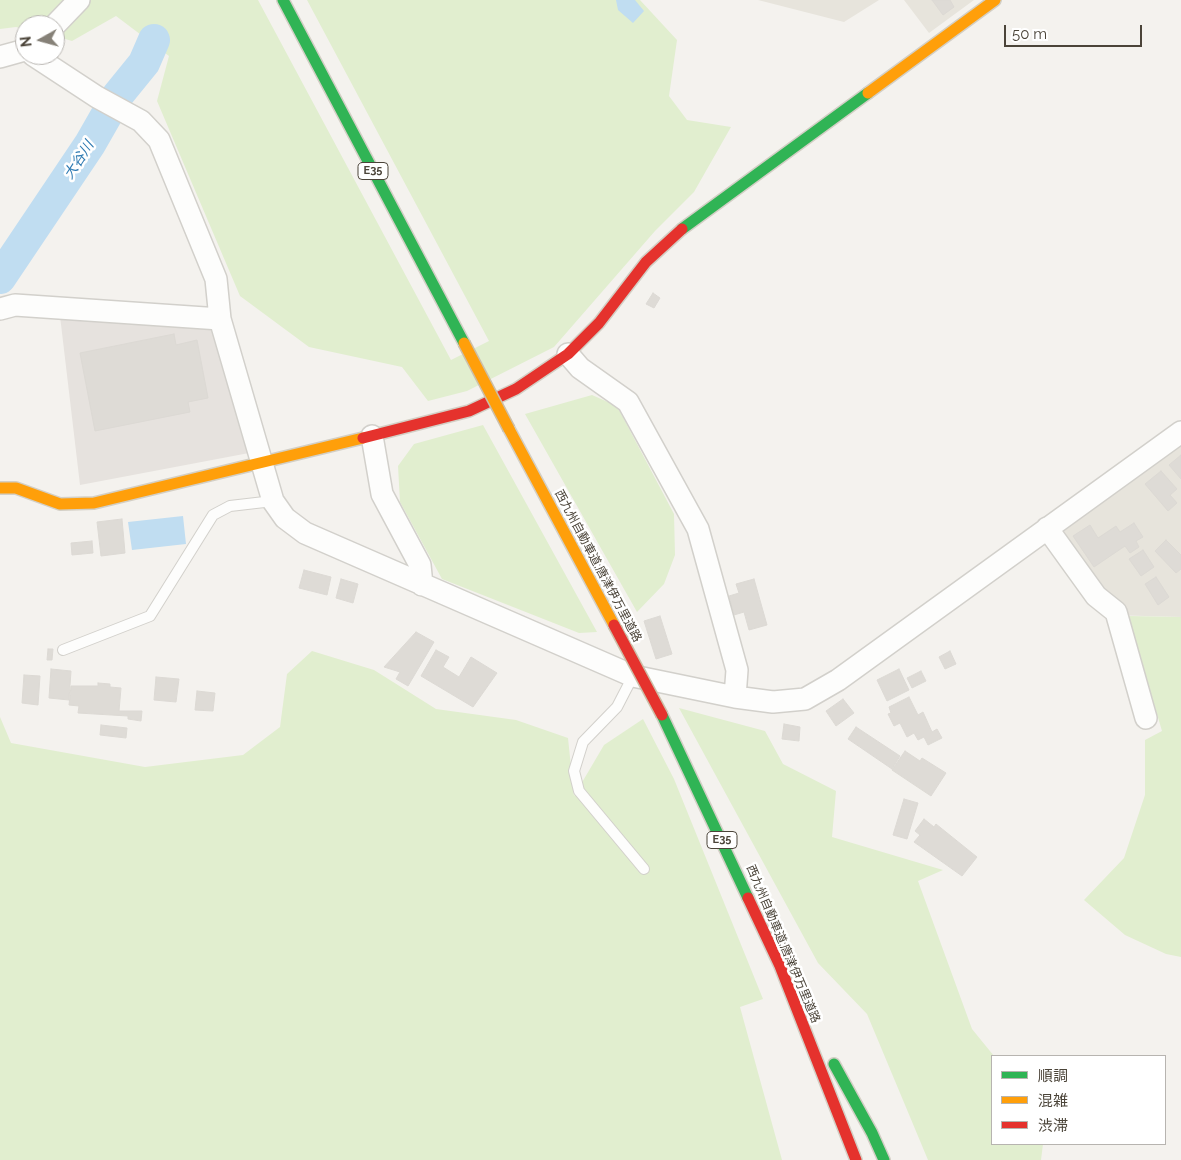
<!DOCTYPE html>
<meta charset="utf-8">
<style>
body{margin:0}
#map{position:relative;width:1181px;height:1160px;overflow:hidden;background:#f4f2ee;font-family:Raleway,"Noto Sans JP",sans-serif}
canvas{display:block}
.legend{position:absolute;left:991px;top:1055px;width:175px;height:90px;box-sizing:border-box;background:#fff;border:1px solid #b7b4b0;margin:0;padding:6px 9px;list-style:none;font-size:15px;color:#4b4439}
.legend li{display:flex;align-items:center;gap:10px;height:25px}
.legend b{width:25px;border:1px solid #b7b4b0}
.north{position:absolute;left:15px;top:15px;width:50px;height:50px;box-sizing:border-box;background:#fff;border:1px solid #b7b4b0;border-radius:50%;rotate:263deg;font-size:14px;font-weight:700;line-height:20px;text-align:center;color:#4b4439}
.north::after{content:'';display:block;margin:auto;width:18px;height:22px;background:#868178;clip-path:polygon(50% 0,100% 100%,50% 72%,0 100%)}
.scale{position:absolute;left:1004px;top:25px;width:138px;height:22px;box-sizing:border-box;border:2px solid #4b4439;border-top:0;padding-left:6px;font-size:15px;line-height:18px;white-space:nowrap;color:#4b4439;-webkit-text-stroke:4px #fff;paint-order:stroke}
</style>
<div id="map">
<canvas width="1181" height="1160"></canvas>
<ul class="legend">
<li><b style="height:6px;background:#30b455"></b>順調</li>
<li><b style="height:6px;background:#ff9f0a"></b>混雑</li>
<li><b style="height:6px;background:#e5322d"></b>渋滞</li>
</ul>
<div class="north">N</div>
<div class="scale">50 m</div>
</div>
<script>
const ctx = document.querySelector('canvas').getContext('2d');
ctx.lineJoin = 'round';
function paint(path, color) { ctx.fillStyle = color; ctx.fill(path, 'evenodd'); }
const toPath = rows => new Path2D(rows.map(r => 'M' + r).join(''));
function strokePath(path, color, width, dash) { ctx.strokeStyle = color; ctx.lineWidth = width; ctx.lineCap = dash ? 'butt' : 'round'; ctx.setLineDash(dash || []); ctx.stroke(path); }
function label(font, color, halo, rows, align = 'center') {
  ctx.font = font + ' Raleway,"Noto Sans JP",sans-serif'; ctx.lineWidth = 5; ctx.setLineDash([]); ctx.textBaseline = 'middle'; ctx.strokeStyle = halo; ctx.fillStyle = color; for (const [text, x, y, turn = 0] of rows) {
    ctx.save(); ctx.translate(x, y); ctx.rotate((+turn || 0) * Math.PI / 180); ctx.textAlign = isNaN(turn) ? turn : align; if (halo) ctx.strokeText(text, 0, 0); ctx.fillText(text, 0, 0); ctx.restore();
  }
}
const residential = toPath([
 [758,0,879,0,844,22],
 [904,0,974,0,929,33],
 [1181,440,1181,617,1110,615,1049,543,1060,524]
]);
const industrial = toPath([
 [60,316,211,327,249,453,80,485]
]);
const green = toPath([
 [0,0,258,0,451,360,489,341,307,0,640,0,677,40,669,96,687,120,731,127,694,192,655,231,554,347,467,391,428,401,402,367,309,347,240,296,157,101,169,56,116,16,72,41,55,36,55,25,25,25,25,29,16,27,0,29],
 [592,395,617,406,674,514,675,555,664,584,637,612,525,414],
 [483,425,597,632,579,633,442,579,400,502,398,466,414,444],
 [1128,616,1181,617,1181,957,1166,954,1125,935,1084,900,1124,858,1145,795,1145,740,1162,731],
 [312,651,374,670,436,709,516,720,568,738,574,796,604,745,643,719,674,779,763,999,740,1007,782,1160,0,1160,0,717,11,743,145,767,243,755,280,727,287,674],
 [679,708,765,731,783,764,836,791,832,837,943,870,918,881,972,1029,994,1056,992,1056,992,1144,1043,1144,1041,1160,928,1160,867,1014,818,963]
]);
const water = toPath([
 [616,0,635,0,644,11,633,23,618,10],
 [183,516,186,544,132,550,128,522]
]);
const river = toPath([
 [0,278,90,144,118,95,144,63,154,40]
]);
const building = toPath([
 [932,0,950,0,954,7,943,15,932,0],
 [653,293,660,298,654,308,646,304,653,293],
 [174,334,176,345,197,340,208,398,188,402,190,412,95,431,80,353,174,334],
 [1181,455,1181,479,1169,465,1181,455],
 [1161,471,1177,489,1170,495,1177,503,1168,511,1145,484,1161,471],
 [122,519,125,553,101,556,97,522,122,519],
 [1134,523,1143,537,1136,541,1139,547,1130,553,1125,546,1094,567,1073,536,1090,525,1098,538,1116,526,1120,532,1134,523],
 [1166,540,1181,555,1181,569,1176,573,1155,551,1166,540],
 [92,541,93,553,72,555,71,543,92,541],
 [1143,550,1154,567,1141,576,1129,559,1143,550],
 [304,570,331,577,327,595,299,588,304,570],
 [1156,577,1169,597,1158,605,1145,584,1156,577],
 [341,579,358,584,353,603,336,598,341,579],
 [754,579,767,625,749,630,744,612,734,615,729,596,739,593,736,584,754,579],
 [660,616,672,654,656,659,644,621,660,616],
 [416,632,434,642,408,686,396,679,400,672,384,667,416,632],
 [48,649,53,649,52,660,47,660,48,649],
 [436,650,449,657,443,667,459,677,471,657,497,673,473,707,421,676,436,650],
 [950,651,956,664,945,669,939,657,950,651],
 [51,669,71,671,69,700,49,698,51,669],
 [899,669,909,690,887,701,877,680,899,669],
 [921,671,926,681,912,688,907,678,921,671],
 [24,675,40,676,38,705,22,703,24,675],
 [156,677,179,679,176,702,154,700,156,677],
 [98,683,110,684,110,687,121,688,119,711,142,711,141,721,128,719,128,716,78,713,79,706,69,705,71,686,98,686,98,683],
 [197,691,215,693,213,711,195,710,197,691],
 [909,697,918,715,923,712,932,732,937,729,942,738,928,745,924,737,918,740,914,733,907,737,900,723,894,726,888,714,891,713,889,707,909,697],
 [843,699,854,713,836,726,826,711,843,699],
 [784,724,800,727,799,741,782,739,784,724],
 [101,725,127,728,126,738,100,735,101,725],
 [856,727,900,756,892,769,848,739,856,727],
 [905,751,920,761,922,758,946,773,931,796,892,770,905,751],
 [904,799,918,803,907,839,893,835,904,799],
 [924,819,934,827,936,824,977,857,962,876,914,842,920,835,915,831,924,819]
]);
const lane = toPath([
 [63,650,150,616,213,515,230,506,273,501],
 [633,676,617,707,583,742,574,771,579,791,644,869]
]);
const street = toPath([
 [55,25,79,0],
 [33,55,97,97,141,121,159,140,216,279,220,319,273,501,285,518,305,533,633,676,735,697,773,702,805,699,838,680,1181,432],
 [0,57,25,50],
 [0,309,15,305,220,319],
 [568,354,580,368,628,402,698,529,737,670,735,697],
 [372,436,382,494,420,565,422,585],
 [1047,528,1096,596,1116,612,1146,718]
]);
const fast = toPath([
 [283,0,464,343],
 [682,229,868,93],
 [662,715,748,898],
 [834,1064,872,1133,884,1160]
]);
const slow = toPath([
 [868,93,995,0],
 [509,429,614,625],
 [0,488,16,488,60,504,94,503,363,438]
]);
const jam = toPath([
 [363,438,469,411,516,389,568,354,599,323,646,262,682,229],
 [748,898,780,966,856,1160]
]);
const slowBridge = toPath([
 [464,343,509,429]
]);
const jamBridge = toPath([
 [614,625,662,715]
]);
const shields = [
 [373,171,30],
 [722,840,30]
];
const shieldNames = [
 ["E35",373,171],
 ["E35",722,840]
];
const streetNames = [
 ["西九州自動車道;唐津伊万里道路",598,566,62],
 ["西九州自動車道;唐津伊万里道路",783,944,67]
];
const waterNames = [
 ["大谷川",79,160,-57]
];
paint(residential, '#e7e4dc');
paint(industrial, '#e6e2de');
paint(green, '#e1eecf');
paint(water, '#c0ddf1');
strokePath(river, '#c0ddf1', 32);
paint(building, '#dedbd6');
strokePath(building, '#dcd9d4', 1);
strokePath(lane, '#d2d0cb', 12);
strokePath(street, '#d2d0cb', 24);
strokePath(fast, '#d3cfc5', 14);
strokePath(slow, '#d3cfc5', 14);
strokePath(jam, '#d3cfc5', 14);
strokePath(lane, '#fdfdfc', 10);
strokePath(street, '#fdfdfc', 21);
strokePath(fast, '#30b455', 11);
strokePath(slow, '#ff9f0a', 11);
strokePath(jam, '#e5322d', 11);
strokePath(slowBridge, '#ccbfa9', 14, []);
strokePath(jamBridge, '#ccbfa9', 14, []);
strokePath(slowBridge, '#ff9f0a', 11);
strokePath(jamBridge, '#e5322d', 11);
for (const [x, y, w] of shields) { const box = new Path2D(); box.roundRect(x - w / 2, y - 8.5, w, 17, 4); ctx.fillStyle = '#fff'; ctx.fill(box); strokePath(box, '#4b4439', 1); }
label('bold 11px', '#4b4439', null, shieldNames);
label('12px', '#4b4439', '#fff', streetNames);
label('italic 14px', '#2e7ab2', '#fff', waterNames);
</script>
